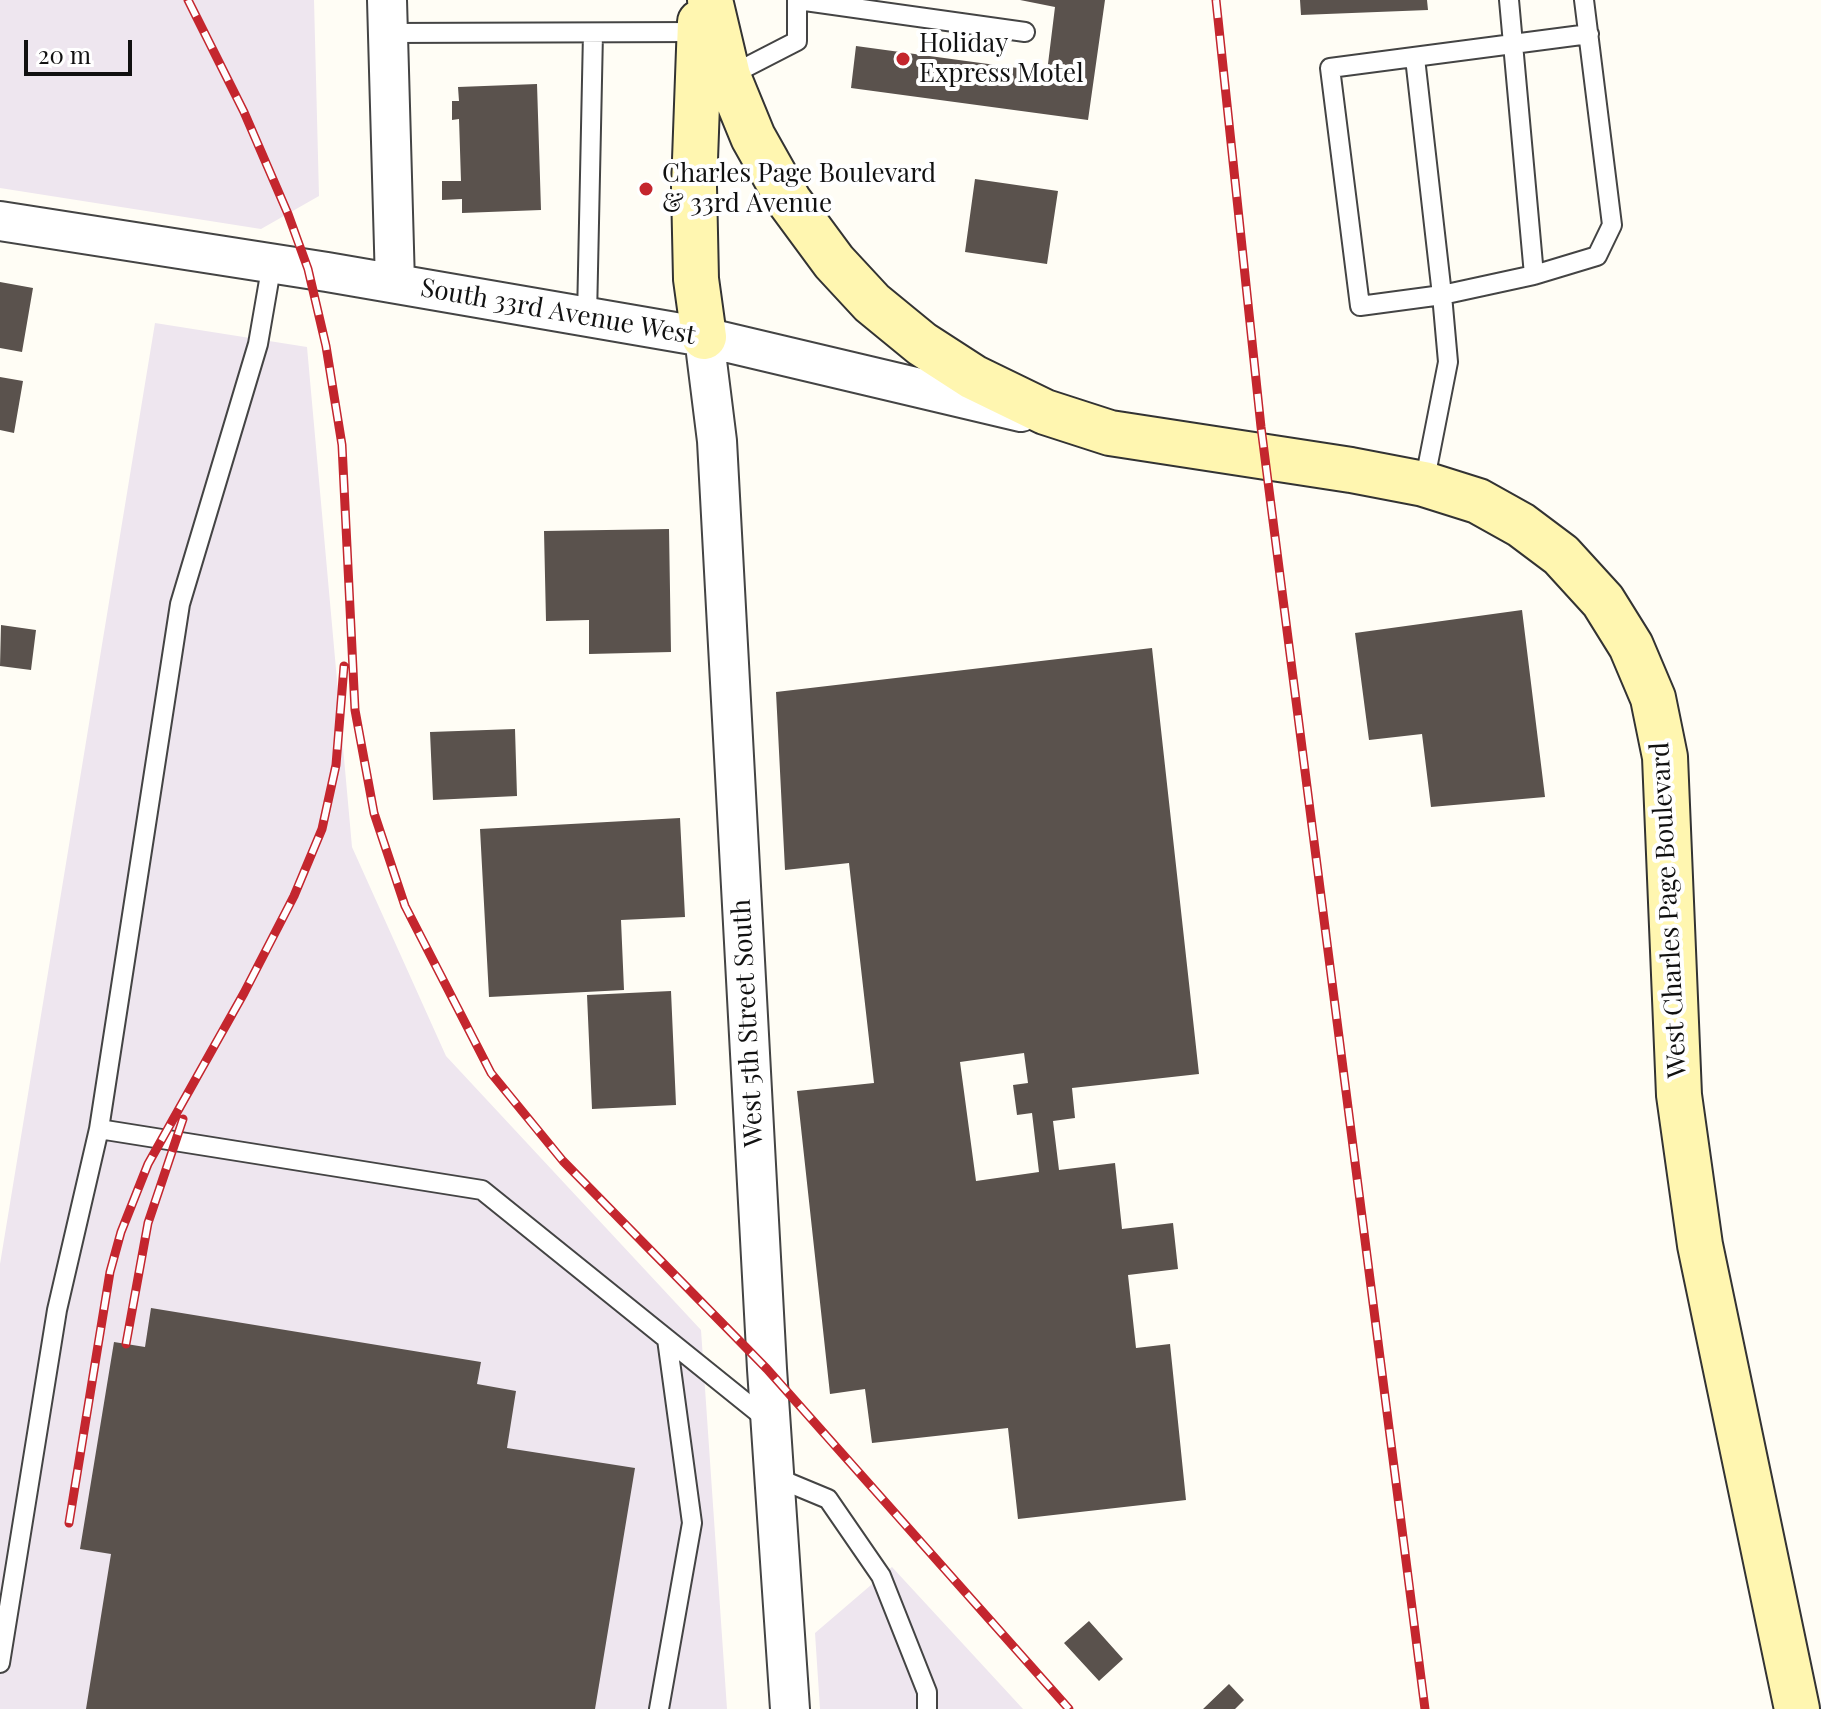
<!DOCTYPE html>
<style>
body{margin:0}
#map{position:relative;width:1821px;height:1709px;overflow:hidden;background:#fffdf5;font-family:"Playfair Display",serif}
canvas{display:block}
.scale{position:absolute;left:24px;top:40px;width:108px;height:36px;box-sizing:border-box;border:4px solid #111;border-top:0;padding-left:10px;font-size:24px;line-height:28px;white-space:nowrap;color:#111;-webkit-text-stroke:6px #fff;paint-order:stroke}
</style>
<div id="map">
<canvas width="1821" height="1709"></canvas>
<div class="scale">20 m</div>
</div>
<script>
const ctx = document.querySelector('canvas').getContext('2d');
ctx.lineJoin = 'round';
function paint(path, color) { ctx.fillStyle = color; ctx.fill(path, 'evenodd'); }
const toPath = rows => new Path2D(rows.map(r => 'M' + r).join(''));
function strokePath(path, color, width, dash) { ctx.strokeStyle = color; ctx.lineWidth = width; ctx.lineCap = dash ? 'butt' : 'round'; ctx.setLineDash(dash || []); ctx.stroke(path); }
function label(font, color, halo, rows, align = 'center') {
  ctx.font = font + ' "Playfair Display",serif'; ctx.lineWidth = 8; ctx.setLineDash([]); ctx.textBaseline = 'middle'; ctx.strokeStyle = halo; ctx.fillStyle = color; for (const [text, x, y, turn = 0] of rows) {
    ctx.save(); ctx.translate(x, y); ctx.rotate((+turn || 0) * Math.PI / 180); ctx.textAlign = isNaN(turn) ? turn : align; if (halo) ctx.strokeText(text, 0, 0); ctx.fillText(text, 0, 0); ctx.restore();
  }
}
const industrial = toPath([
 [0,0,314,0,319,196,261,229,0,188],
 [155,323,307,347,352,847,446,1056,701,1330,727,1709,0,1709,0,1264],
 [892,1567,1023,1709,820,1709,815,1633]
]);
const building = toPath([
 [1020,0,1105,0,1088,120,851,88,856,46,1047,72,1055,7],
 [1300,0,1427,0,1428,10,1301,15],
 [537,84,541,210,462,213,462,199,442,200,442,181,461,181,459,119,452,120,452,101,459,101,458,87],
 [975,179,1058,191,1047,264,965,252],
 [0,282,33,288,22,352,0,348],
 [0,377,23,381,14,433,0,430],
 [669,529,671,652,589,654,589,620,546,621,544,531],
 [1522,610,1545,797,1431,807,1422,734,1369,740,1355,633],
 [1,625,36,630,31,670,0,666],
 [1152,648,1199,1074,1072,1088,1075,1118,1053,1121,1059,1170,1115,1163,1122,1229,1173,1223,1178,1269,1128,1275,1136,1348,1170,1344,1186,1500,1018,1519,1008,1428,872,1443,865,1389,830,1394,797,1091,874,1083,849,863,785,870,776,692],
 [1024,1053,1028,1083,1013,1085,1017,1115,1032,1113,1039,1172,976,1181,960,1062],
 [515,729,517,796,433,800,430,732],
 [680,818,685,917,621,920,624,990,489,997,480,829],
 [671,991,676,1105,592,1109,587,995],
 [151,1308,481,1362,477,1384,516,1391,507,1448,635,1468,595,1709,86,1709,111,1554,80,1549,114,1342,145,1347],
 [1089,1621,1123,1659,1099,1681,1064,1643],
 [1229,1684,1244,1700,1235,1709,1203,1709]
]);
const service = toPath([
 [798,0,1025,32],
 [388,33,699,32],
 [1415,58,1442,295,1360,306,1330,68,1589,34],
 [729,76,797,41,797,0],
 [1534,275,1597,256,1612,225,1584,0],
 [587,317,593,33],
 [1424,484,1448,362,1442,295,1534,275,1509,0],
 [99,1129,482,1190,770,1422],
 [775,1477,828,1499,881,1576,927,1692,927,1709],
 [0,1663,57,1310,99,1129,180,604,258,344,272,263],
 [659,1709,692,1523,667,1339]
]);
const minor = toPath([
 [387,0,395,283],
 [0,221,327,272,704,337,1021,412],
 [704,337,717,441,767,1369,790,1709]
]);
const secondary = toPath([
 [710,0,728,76,753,137,789,201,834,262,872,303,922,344,973,377,1045,412,1110,433,1351,470,1424,484,1478,501,1521,525,1561,555,1603,601,1631,646,1653,698,1665,757,1679,1095,1700,1245,1797,1709],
 [700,22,694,187,696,279,704,337]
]);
const rail = toPath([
 [188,0,244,112,288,214,308,269,326,346,342,445,355,710,374,813,405,906,491,1073,563,1161,767,1369,1069,1709],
 [1216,0,1261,427,1425,1709],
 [126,1344,148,1223,183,1119],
 [69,1523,110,1272,121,1232,148,1164,244,993,294,896,322,829,336,765,344,666]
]);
const markers = [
 [903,59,8,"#c4262e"],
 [646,189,8,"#c4262e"]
];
const poiNames = [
 ["Holiday",919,44],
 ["Express Motel",919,74],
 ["Charles Page Boulevard",662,174],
 ["& 33rd Avenue",662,204]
];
const streetNames = [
 ["South 33rd Avenue West",558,312,10],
 ["West Charles Page Boulevard",1669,910,-93],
 ["West 5th Street South",748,1023,-93]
];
paint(industrial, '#eee6ef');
paint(building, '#5a524d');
strokePath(service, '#444', 22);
strokePath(minor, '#444', 42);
strokePath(secondary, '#333', 48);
strokePath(service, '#fff', 18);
strokePath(minor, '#fff', 38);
strokePath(secondary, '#fff6b0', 44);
strokePath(rail, '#c4262e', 9);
strokePath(rail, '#fff', 6, [18]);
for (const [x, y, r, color] of markers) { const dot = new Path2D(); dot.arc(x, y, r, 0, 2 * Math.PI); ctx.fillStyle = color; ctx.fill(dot); strokePath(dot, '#fff', 3); }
label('26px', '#111', '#fff', poiNames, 'left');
label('26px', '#111', '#fff', streetNames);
</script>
